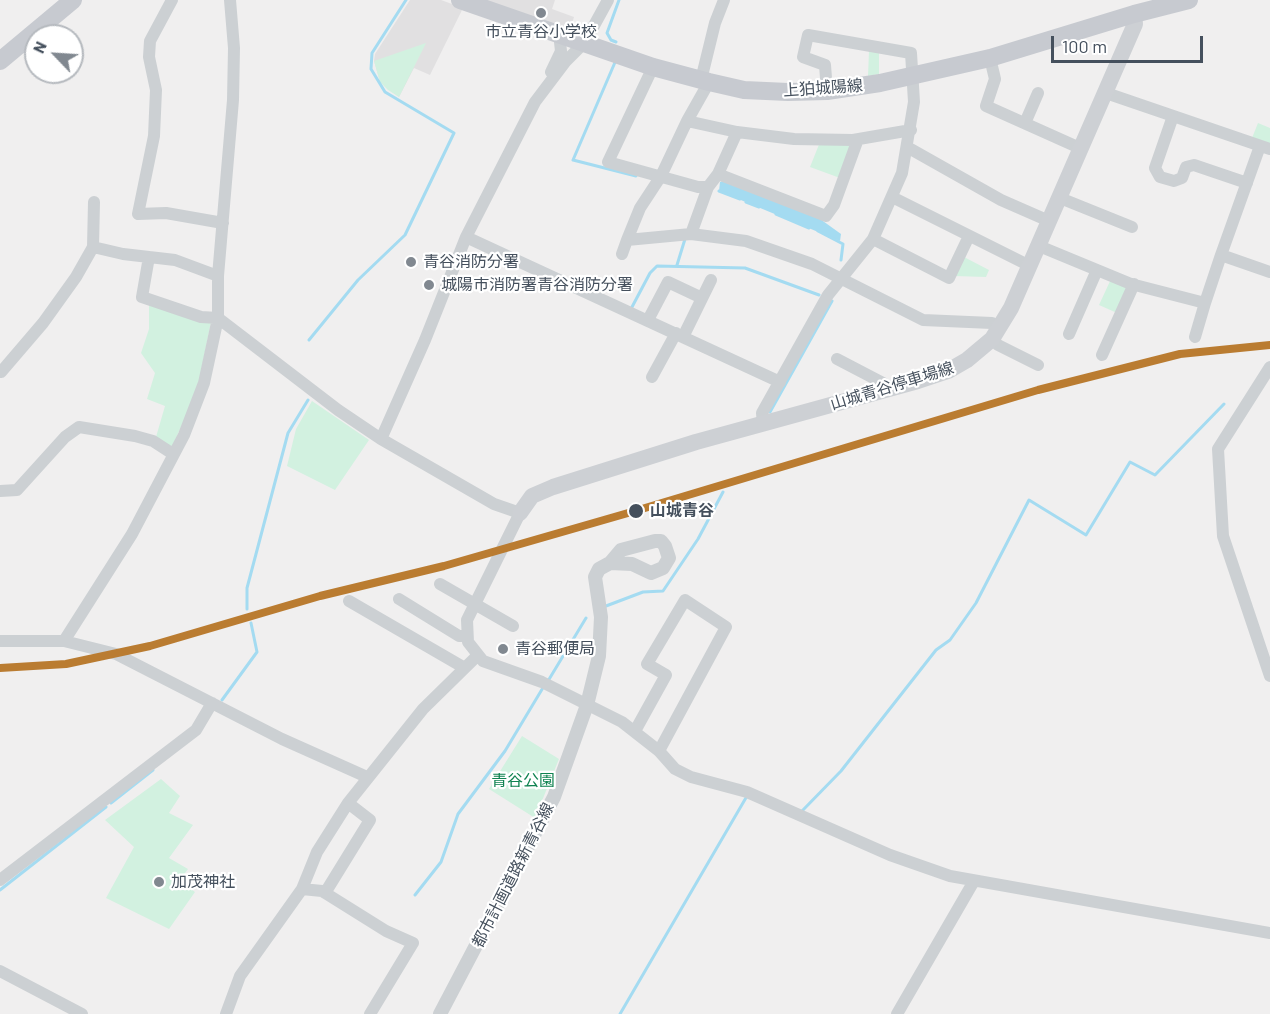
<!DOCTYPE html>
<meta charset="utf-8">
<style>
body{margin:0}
#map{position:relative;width:1270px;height:1014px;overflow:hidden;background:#f0efef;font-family:Barlow,sans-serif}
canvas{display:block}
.north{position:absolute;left:24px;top:24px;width:60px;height:60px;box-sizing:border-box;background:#fff;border:2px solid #b5b9be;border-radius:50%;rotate:295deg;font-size:16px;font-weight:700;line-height:24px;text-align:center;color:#45505d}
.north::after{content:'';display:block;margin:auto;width:21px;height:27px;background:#818890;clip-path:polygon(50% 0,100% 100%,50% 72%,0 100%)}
.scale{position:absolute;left:1051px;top:36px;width:152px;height:27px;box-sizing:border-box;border:3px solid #45505d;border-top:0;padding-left:8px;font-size:18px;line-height:21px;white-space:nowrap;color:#45505d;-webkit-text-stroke:4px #fff;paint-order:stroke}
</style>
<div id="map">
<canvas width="1270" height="1014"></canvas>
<div class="north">N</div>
<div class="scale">100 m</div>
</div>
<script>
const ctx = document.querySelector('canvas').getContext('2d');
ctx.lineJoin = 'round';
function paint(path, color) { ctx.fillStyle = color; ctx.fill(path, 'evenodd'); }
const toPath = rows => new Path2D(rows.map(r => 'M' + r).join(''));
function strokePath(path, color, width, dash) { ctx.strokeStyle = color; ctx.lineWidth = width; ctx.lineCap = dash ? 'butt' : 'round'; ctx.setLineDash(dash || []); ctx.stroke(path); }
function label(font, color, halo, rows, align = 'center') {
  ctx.font = font + ' Barlow,"Noto Sans JP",sans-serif'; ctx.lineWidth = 4.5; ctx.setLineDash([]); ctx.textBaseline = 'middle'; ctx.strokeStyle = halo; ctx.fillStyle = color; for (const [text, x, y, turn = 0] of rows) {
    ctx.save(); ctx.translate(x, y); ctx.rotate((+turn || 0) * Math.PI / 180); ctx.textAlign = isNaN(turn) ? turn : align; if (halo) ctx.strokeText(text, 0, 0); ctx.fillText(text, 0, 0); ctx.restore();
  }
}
const education = toPath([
 [410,0,441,0,463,8,430,75,414,68,399,97,380,82,374,61,375,54],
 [480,0,555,0,552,9,574,17,570,30]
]);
const green = toPath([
 [426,43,399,97,388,90,380,82,374,61],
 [869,51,879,52,879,74,868,76],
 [1258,123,1270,128,1270,144,1252,138],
 [820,142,854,142,840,178,810,167],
 [964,257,989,270,986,277,954,276],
 [1111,279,1129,286,1117,313,1099,305],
 [149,302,211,322,197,391,172,447,156,437,165,406,147,399,155,373,141,353,149,329],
 [312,401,369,440,335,490,287,466,296,429],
 [522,736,559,759,535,818,489,789],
 [161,779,180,796,169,813,193,825,169,858,188,869,179,881,195,892,169,929,106,898,134,847,105,820]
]);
const water = toPath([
 [725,180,809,211,841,234,840,241,719,191,720,182]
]);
const stream = toPath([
 [616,42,611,40,607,33,619,0],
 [616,60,573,160,636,176],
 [719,191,740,199],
 [746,202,759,207],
 [776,214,809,228],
 [818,231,843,244,841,260],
 [677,265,685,239],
 [632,307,650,273,657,266,745,268,819,295],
 [309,340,358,280,405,235,454,133,385,92,371,69,372,53,406,0],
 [770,412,832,301],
 [606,606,643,592,663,591,698,539,723,492],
 [247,609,247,588,288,433,308,400],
 [548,681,586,618],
 [222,700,257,652,251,623],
 [111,803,153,770],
 [802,811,841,771,936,650,950,640,976,603,1029,500,1086,535,1130,462,1155,475,1224,404],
 [0,890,106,807],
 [415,895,441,862,458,814,505,751,544,686],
 [620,1014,747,796]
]);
const minor = toPath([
 [172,0,150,41,149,57,156,90,154,136,138,214,166,213,223,223],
 [990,58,995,79,986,106,1082,149],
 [653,67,608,162,698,187,708,187],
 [551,72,561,51,559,33],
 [701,80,715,23,724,0],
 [709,82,687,121,661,176,640,208,627,240,691,234,746,241,812,264,923,320,992,323,1001,327],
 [1106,93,1270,149],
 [1173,116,1155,168,1160,177,1174,181,1182,178,1186,167,1194,165,1247,183],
 [687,121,737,132,794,139,853,140,911,130],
 [1025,123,1038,93],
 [907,147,1001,200,1049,221],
 [718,174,826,216,834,205,858,139],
 [892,197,1030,266],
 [1060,198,1132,227],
 [691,234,708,187,718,174,737,132],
 [466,237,780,382],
 [873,239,949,278,969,236],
 [1039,246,1131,284,1205,303,1221,255,1270,272],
 [93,247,123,254,175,260,218,276],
 [622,254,627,240],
 [1221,255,1260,146],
 [149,257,142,297,201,317,218,318,338,410,381,439,494,504,520,513,467,620,468,642,483,661,542,682,622,722,659,751,675,769,691,777,747,792,890,855,950,876,1270,933],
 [648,320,668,282,702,298],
 [1069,334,1097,270],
 [683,337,711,280],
 [1195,337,1205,303],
 [992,339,998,345,1038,365],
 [1102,355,1134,284],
 [837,359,883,383,888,389],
 [1270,367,1218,449,1223,536,1270,676],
 [1,372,43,323,76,277,93,247,94,202],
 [652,377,676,333],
 [763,425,762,413,828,295,873,239,902,173,914,102,911,53,808,35,803,57,825,65,827,91],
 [381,439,425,340,466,237,535,102,566,61,585,42,608,0],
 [0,491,17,490,65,437,79,427,135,436,153,441,173,454],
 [440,584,513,626],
 [399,599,459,636,467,636],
 [349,601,463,667],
 [0,641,64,641,116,654,282,739,367,777],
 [64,641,132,534,184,435,204,383,218,318,218,276,233,100,234,48,230,0],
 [635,731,666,675,647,664,685,600,726,627,659,751],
 [0,880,196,730,212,703],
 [302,889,322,891,386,931,413,943,370,1014],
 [325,893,370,820,348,803],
 [0,971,82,1014],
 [226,1014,240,976,302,889,317,852,348,803,423,709,477,656],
 [897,1014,974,881]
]);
const tertiary = toPath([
 [440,1014,554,797,587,705,599,656,601,617,595,577,599,569,610,563,621,550,655,541,661,541,665,546,669,558,663,568,651,573,632,564,610,563]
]);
const secondary = toPath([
 [520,513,532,496,553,487,696,442,918,381,948,371,967,360,992,339,1011,308,1135,24,1134,14]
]);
const primary = toPath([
 [460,0,653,67,709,82,744,90,788,92,827,91,880,83,990,58,1134,14,1189,0],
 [0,61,73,0]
]);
const rail1 = toPath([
 [0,668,66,664,150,646,320,596,444,566,635,511,1038,390,1180,354,1270,345]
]);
const markers = [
 [541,13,6,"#818890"],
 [411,262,6,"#818890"],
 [429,285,6,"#818890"],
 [636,511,8,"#45505d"],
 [503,649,6,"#818890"],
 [159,882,6,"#818890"]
];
const poiNames = [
 ["市立青谷小学校",541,32,"center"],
 ["青谷消防分署",423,262],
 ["城陽市消防署青谷消防分署",441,285],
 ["青谷郵便局",515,649],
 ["加茂神社",171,882]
];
const streetNames = [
 ["上狛城陽線",823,88,-4],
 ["山城青谷停車場線",892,386,-17],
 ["都市計画道路新青谷線",513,875,-63]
];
const stopNames = [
 ["山城青谷",650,511]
];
const parkNames = [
 ["青谷公園",523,781]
];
paint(education, '#e1e0e1');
paint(green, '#d2f1e0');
paint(water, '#a4dbf1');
strokePath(stream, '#a4dbf1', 3);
strokePath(minor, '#ccd0d3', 12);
strokePath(tertiary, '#ccd0d3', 14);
strokePath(secondary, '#cdd0d4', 16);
strokePath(primary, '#c7cad0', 18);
strokePath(rail1, '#ba7c31', 8);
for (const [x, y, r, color] of markers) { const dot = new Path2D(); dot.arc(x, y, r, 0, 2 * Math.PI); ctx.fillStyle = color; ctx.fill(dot); strokePath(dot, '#fff', 2); }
label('16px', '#45505d', '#fff', poiNames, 'left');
label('16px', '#45505d', '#fff', streetNames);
label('bold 16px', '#45505d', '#fff', stopNames, 'left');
label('16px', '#108351', '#fff', parkNames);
</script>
